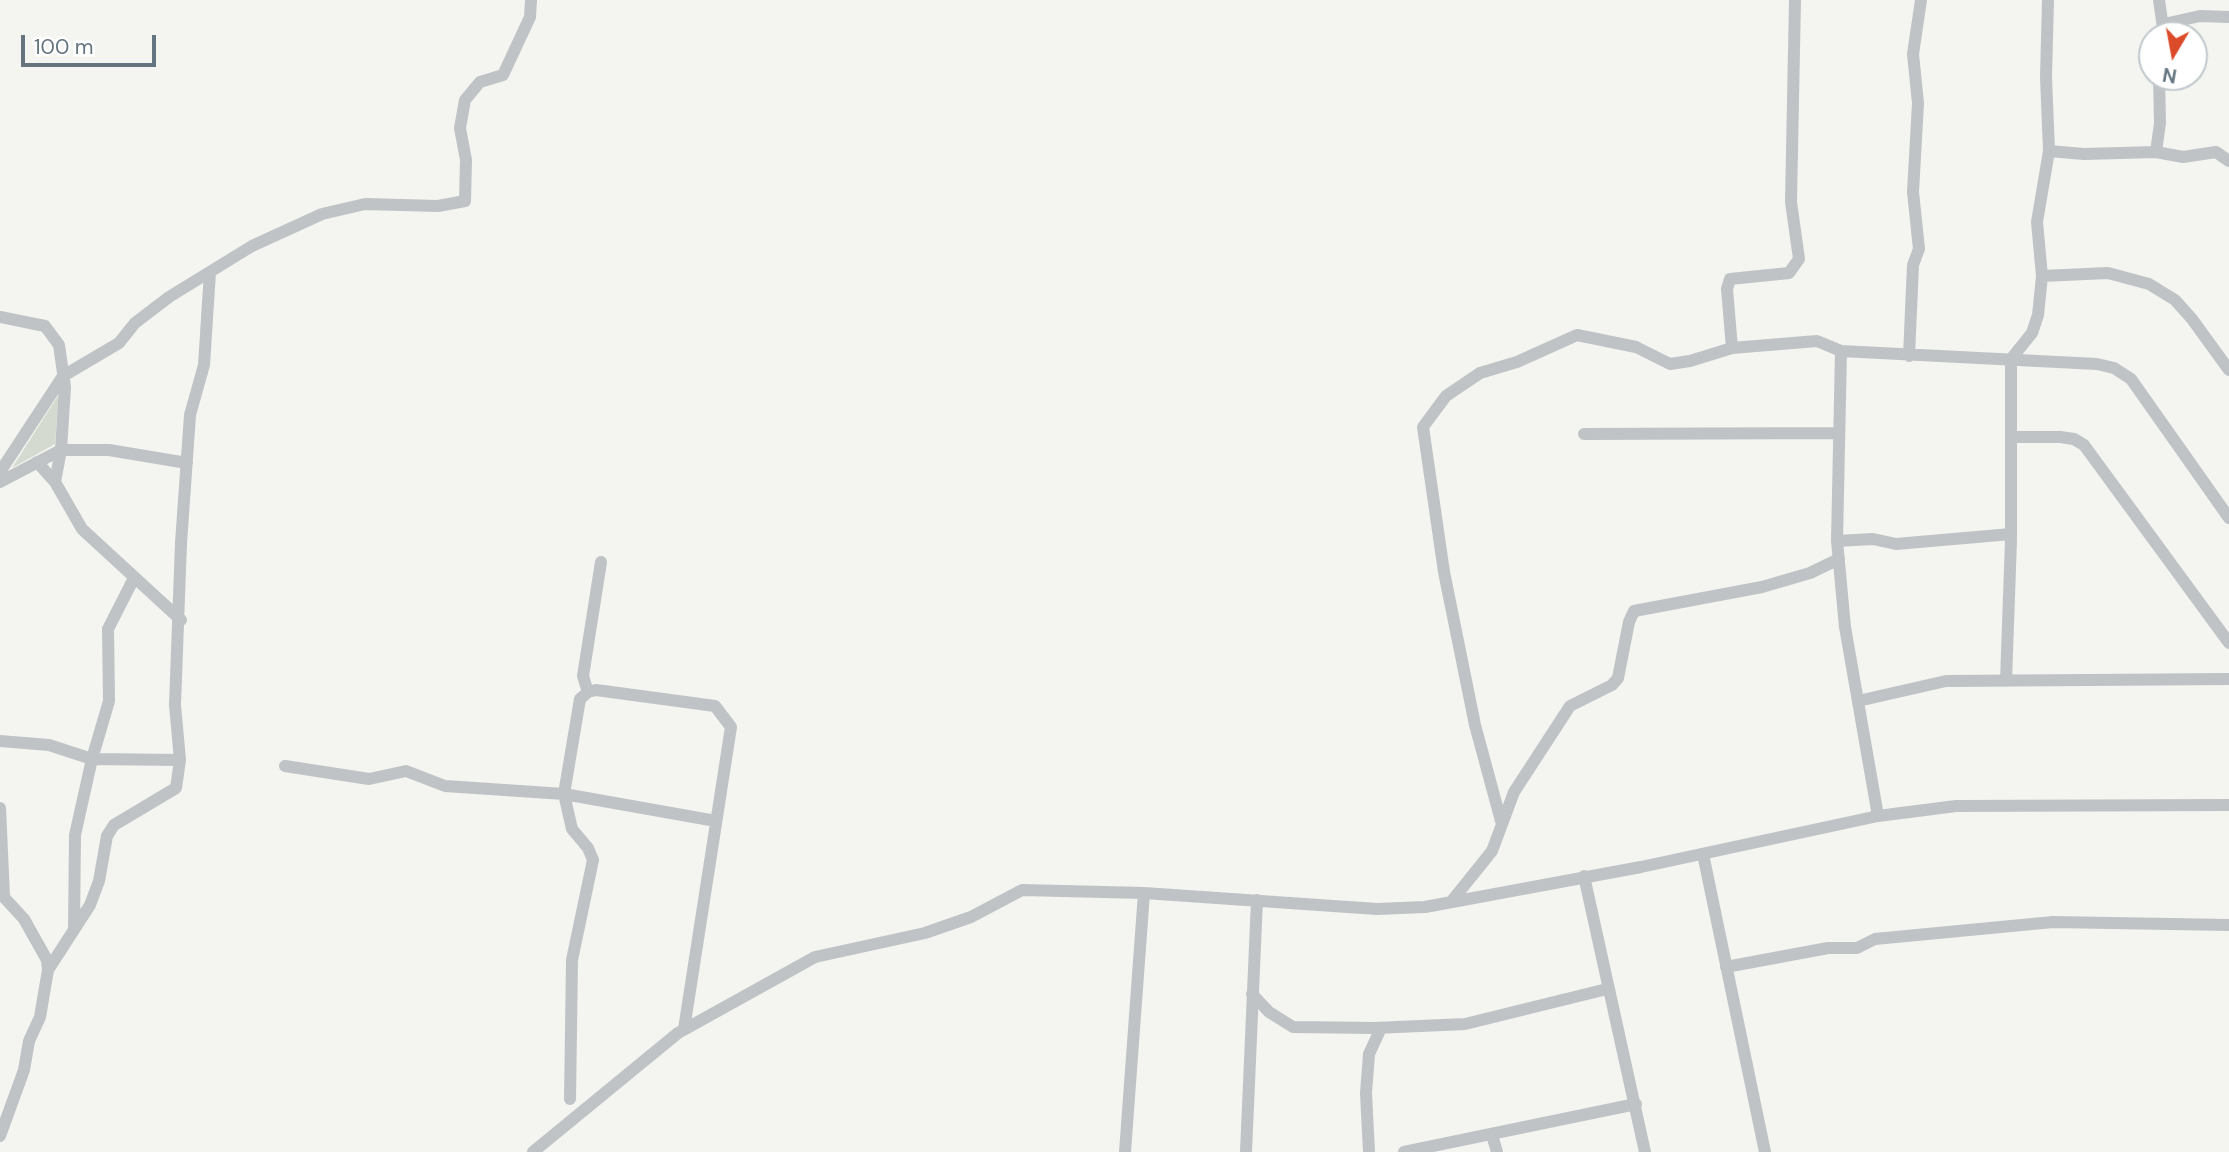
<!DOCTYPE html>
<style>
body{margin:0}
#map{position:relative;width:2229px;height:1152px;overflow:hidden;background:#f4f4f0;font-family:"DM Sans",sans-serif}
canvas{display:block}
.north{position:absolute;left:2138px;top:21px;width:70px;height:70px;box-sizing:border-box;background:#fff;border:2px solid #c1c8cc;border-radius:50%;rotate:190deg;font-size:19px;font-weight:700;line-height:28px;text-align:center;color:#647580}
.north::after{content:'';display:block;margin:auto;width:24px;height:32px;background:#db4b29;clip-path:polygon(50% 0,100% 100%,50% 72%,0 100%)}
.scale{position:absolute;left:21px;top:35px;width:135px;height:32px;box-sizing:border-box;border:4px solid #647580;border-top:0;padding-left:9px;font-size:21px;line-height:24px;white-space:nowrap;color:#647580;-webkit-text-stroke:5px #fff;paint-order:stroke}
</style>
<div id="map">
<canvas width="2229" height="1152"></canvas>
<div class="north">N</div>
<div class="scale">100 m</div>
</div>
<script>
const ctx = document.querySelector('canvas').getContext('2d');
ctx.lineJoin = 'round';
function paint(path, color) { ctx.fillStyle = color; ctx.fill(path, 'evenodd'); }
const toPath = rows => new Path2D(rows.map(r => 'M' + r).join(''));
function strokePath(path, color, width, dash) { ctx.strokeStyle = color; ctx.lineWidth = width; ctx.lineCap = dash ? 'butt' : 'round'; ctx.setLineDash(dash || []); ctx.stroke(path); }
const green = toPath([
 [59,394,55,444,12,468]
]);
const minor = toPath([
 [2159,0,2164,35],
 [2164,24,2200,16,2229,17],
 [2049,151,2084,154,2156,152,2183,157,2216,152,2229,161],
 [2156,152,2160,123,2159,77],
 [2042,276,2108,273,2149,284,2175,300,2192,319,2229,370],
 [0,317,45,326,59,345,65,387,61,450,55,482],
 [1732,348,1727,289,1730,279,1789,273,1799,259,1791,202,1795,0],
 [1841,351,1837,541,1845,627,1878,816],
 [1909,356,1913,265,1919,249,1913,192,1918,103,1913,54,1921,0],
 [1584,434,1838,433],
 [2012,437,2060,437,2074,439,2084,445,2229,643],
 [37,462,55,482,82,529,181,620],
 [0,472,63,376,119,343,135,323,169,297,252,246,322,214,365,204,438,206,465,201,466,160,460,128,465,100,480,82,503,75,530,17,531,0],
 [0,482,61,450,109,450,187,463],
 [1837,541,1873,539,1896,544,2011,534],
 [2006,681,2011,540,2011,359,2032,333,2038,315,2042,276,2037,222,2049,151,2046,77,2048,0],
 [588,692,583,676,601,562],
 [1858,701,1946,681,2229,679],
 [0,741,49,745,92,759,180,760],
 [285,766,369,779,406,771,445,786,564,794,716,821],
 [0,808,4,896],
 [1501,821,1475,725,1444,572,1423,427,1446,396,1480,373,1517,362,1577,335,1636,347,1670,364,1690,361,1732,348,1817,341,1841,351,2097,364,2114,368,2131,379,2229,518],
 [1703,854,1765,1152],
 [1584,876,1645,1152],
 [0,893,24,919,47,960,48,970,40,1017,29,1041,24,1070,0,1136],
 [1451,902,1492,851,1514,792,1570,706,1612,685,1618,678,1629,622,1634,611,1762,587,1810,573,1839,559],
 [74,928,75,835,92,759,109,701,108,629,134,578],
 [1726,967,1828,948,1857,948,1875,939,2053,922,2229,925],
 [48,970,90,905,99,881,107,836,114,825,176,788,180,760,175,705,181,543,190,415,204,365,210,272],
 [1252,994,1269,1012,1293,1027,1375,1028,1465,1024,1607,989],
 [570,1099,572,960,593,860,588,848,572,829,564,794,580,699,588,692,596,690,715,706,731,727,684,1029],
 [1492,1135,1497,1152],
 [533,1152,678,1033,815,957,925,933,971,917,1022,890,1144,893,1377,909,1425,907,1641,867,1878,816,1956,806,2229,805],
 [1125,1152,1144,893],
 [1246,1152,1257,900],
 [1369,1152,1366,1093,1369,1054,1381,1028],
 [1404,1152,1636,1104]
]);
paint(green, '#d5dad1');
strokePath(minor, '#bfc3c6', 12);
</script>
